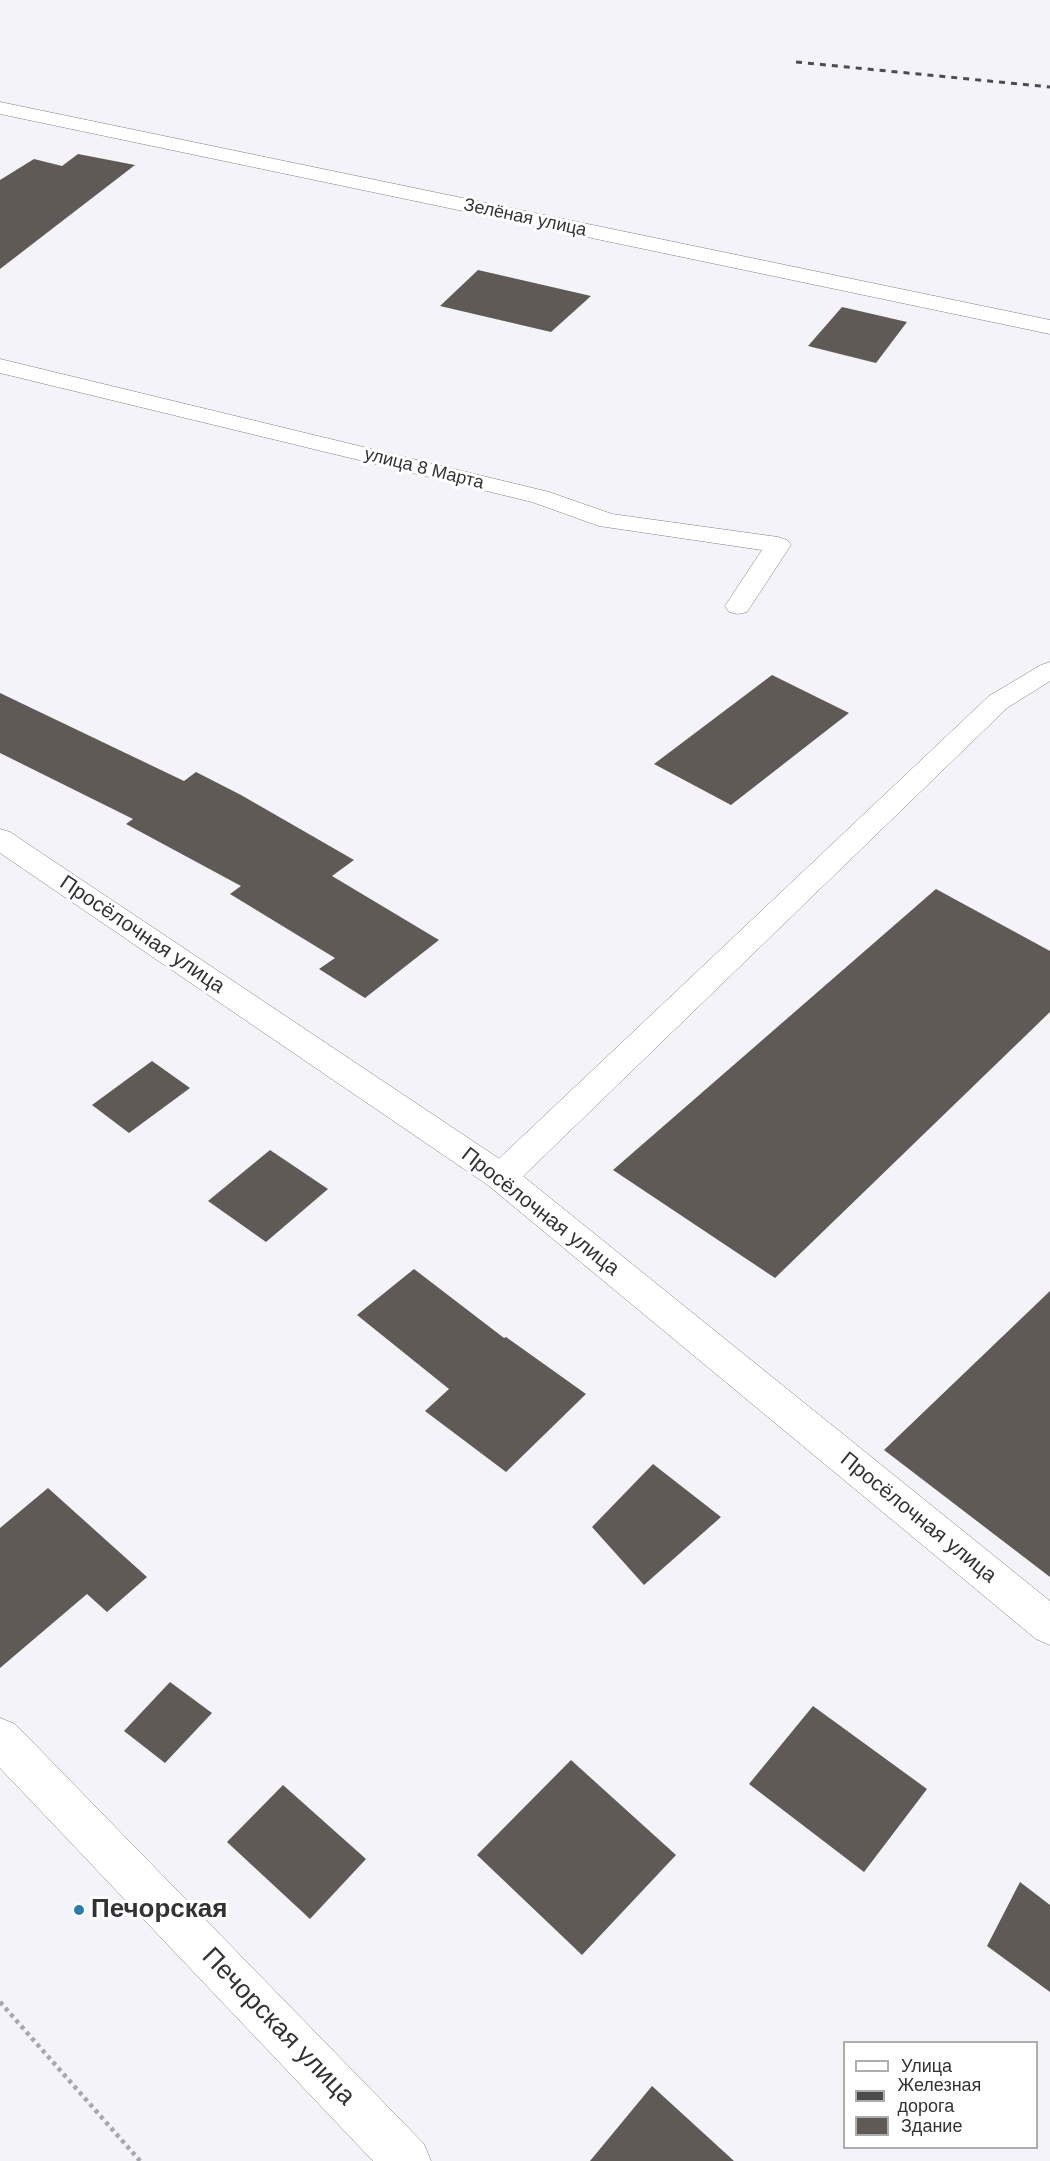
<!DOCTYPE html>
<meta charset="utf-8">
<style>
body{margin:0}
#map{position:relative;width:1050px;height:2161px;overflow:hidden;background:#f4f3fa;font-family:Helvetica,sans-serif}
canvas{display:block}
.legend{position:absolute;left:843px;top:2041px;width:195px;height:108px;box-sizing:border-box;background:#fff;border:2px solid #adadae;margin:0;padding:8px 10px;list-style:none;font-size:18px;color:#333235}
.legend li{display:flex;align-items:center;gap:12px;height:30px}
.legend b{width:30px;border:2px solid #adadae}
</style>
<div id="map">
<canvas width="1050" height="2161"></canvas>
<ul class="legend">
<li><b style="height:8px;background:#fff"></b>Улица</li>
<li><b style="height:8px;background:#4c4b4e"></b>Железная дорога</li>
<li><b style="height:16px;background:#5f5a56"></b>Здание</li>
</ul>
</div>
<script>
const ctx = document.querySelector('canvas').getContext('2d');
ctx.lineJoin = 'round';
function paint(path, color) { ctx.fillStyle = color; ctx.fill(path, 'evenodd'); }
const toPath = rows => new Path2D(rows.map(r => 'M' + r).join(''));
function strokePath(path, color, width, dash) { ctx.strokeStyle = color; ctx.lineWidth = width; ctx.lineCap = dash ? 'butt' : 'round'; ctx.setLineDash(dash || []); ctx.stroke(path); }
function label(font, color, halo, rows, align = 'center') {
  ctx.font = font + ' Helvetica,sans-serif'; ctx.lineWidth = 6; ctx.setLineDash([]); ctx.textBaseline = 'middle'; ctx.strokeStyle = halo; ctx.fillStyle = color; for (const [text, x, y, turn = 0] of rows) {
    ctx.save(); ctx.translate(x, y); ctx.rotate((+turn || 0) * Math.PI / 180); ctx.textAlign = isNaN(turn) ? turn : align; if (halo) ctx.strokeText(text, 0, 0); ctx.fillText(text, 0, 0); ctx.restore();
  }
}
const building = toPath([
 [78,154,135,165,0,269,0,180,34,159,62,166],
 [478,270,591,296,551,332,440,306],
 [842,307,907,322,876,363,808,346],
 [772,675,849,713,731,805,654,764],
 [0,693,184,781,196,772,241,795,354,860,332,876,439,940,365,998,319,969,335,958,230,894,241,886,126,824,133,819,0,753],
 [936,889,1050,951,1050,1012,775,1278,613,1170],
 [152,1061,190,1088,129,1133,92,1105],
 [270,1150,328,1189,266,1242,208,1201],
 [414,1269,504,1338,506,1337,586,1394,506,1472,425,1411,449,1389,357,1315],
 [1050,1291,1050,1577,884,1450],
 [653,1464,721,1517,644,1585,592,1527],
 [48,1488,147,1577,107,1612,87,1594,0,1668,0,1528],
 [170,1682,212,1713,165,1763,124,1731],
 [813,1706,927,1789,864,1872,749,1784],
 [571,1760,676,1855,582,1955,477,1855],
 [283,1785,366,1859,310,1919,227,1842],
 [1020,1882,1050,1905,1050,1992,987,1946],
 [652,2086,734,2161,590,2161]
]);
const path = toPath([
 [0,2002,140,2161]
]);
const lane = toPath([
 [1050,662,1050,681,1007,708,513,1186,501,1190,489,1186,485,1177,489,1168,989,696,1041,665,1050,662]
]);
const street = toPath([
 [0,102,1050,320,1050,334,0,114,0,102],
 [0,359,549,492,612,514,778,537,787,540,791,545,747,612,738,614,729,612,725,606,762,550,599,526,532,502,0,373,0,359],
 [0,829,10,832,513,1168,1050,1601,1050,1645,1036,1639,489,1186,0,853,0,829]
]);
const secondary = toPath([
 [0,1718,15,1724,424,2144,431,2161,373,2161,0,1768,0,1718]
]);
const rail = toPath([
 [796,62,1050,87]
]);
const markers = [
 [79,1910,6,"#297cac"]
];
const farStreetnames = [
 ["Зелёная улица",525,218,12],
 ["улица 8 Марта",424,469,14]
];
const streetNames = [
 ["Просёлочная улица",142,935,34],
 ["Просёлочная улица",540,1212,38],
 ["Просёлочная улица",918,1518,39]
];
const nearPoinames = [
 ["Печорская",91,1910]
];
const nearStreetnames = [
 ["Печорская улица",278,2027,46]
];
paint(building, '#5f5a56');
strokePath(lane, '#808086', 1);
strokePath(street, '#808086', 1);
strokePath(secondary, '#808086', 1);
strokePath(path, '#a8a7ad', 4.5, [4, 4]);
paint(lane, '#fff');
paint(street, '#fff');
paint(secondary, '#fff');
strokePath(rail, '#4c4b4e', 3, [6, 6]);
for (const [x, y, r, color] of markers) { const dot = new Path2D(); dot.arc(x, y, r, 0, 2 * Math.PI); ctx.fillStyle = color; ctx.fill(dot); strokePath(dot, '#fff', 2); }
label('18px', '#333235', '#fff', farStreetnames);
label('21px', '#333235', '#fff', streetNames);
label('bold 26px', '#333235', '#fff', nearPoinames, 'left');
label('26px', '#333235', '#fff', nearStreetnames);
</script>
